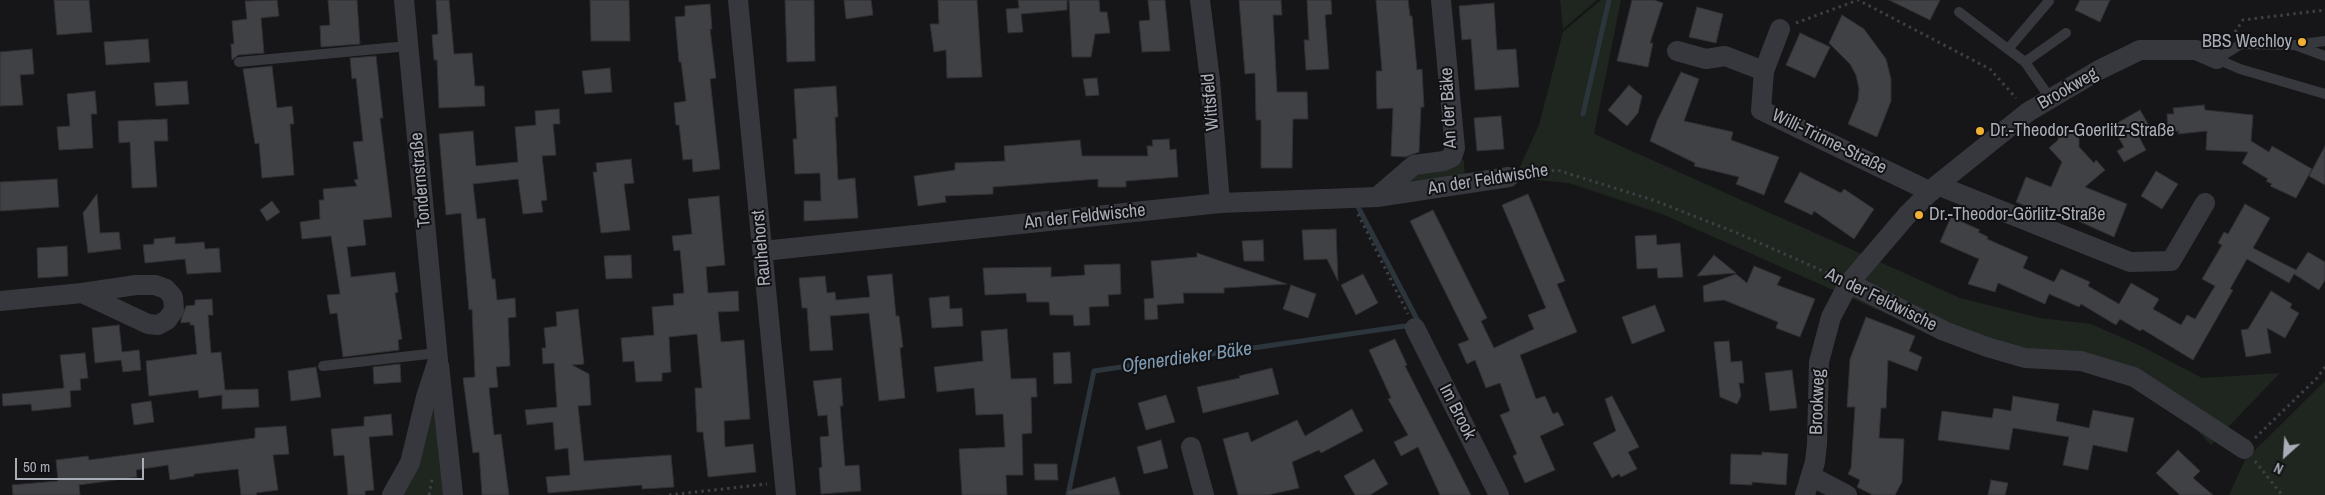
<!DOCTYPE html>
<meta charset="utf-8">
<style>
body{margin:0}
#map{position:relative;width:2325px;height:495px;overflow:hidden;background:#161618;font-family:"Archivo Narrow",sans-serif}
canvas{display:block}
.north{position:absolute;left:2260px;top:430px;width:50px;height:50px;-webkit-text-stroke:4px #111113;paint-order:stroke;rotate:206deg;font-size:14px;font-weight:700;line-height:20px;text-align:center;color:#a8adb8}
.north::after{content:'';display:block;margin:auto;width:18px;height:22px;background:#a8adb8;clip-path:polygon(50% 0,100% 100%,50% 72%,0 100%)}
.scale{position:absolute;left:15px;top:458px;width:129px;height:22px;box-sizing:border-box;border:2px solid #a8adb8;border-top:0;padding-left:6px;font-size:15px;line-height:18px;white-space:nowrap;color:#a8adb8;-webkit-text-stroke:4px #111113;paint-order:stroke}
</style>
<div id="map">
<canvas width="2325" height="495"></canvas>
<div class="north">N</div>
<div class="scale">50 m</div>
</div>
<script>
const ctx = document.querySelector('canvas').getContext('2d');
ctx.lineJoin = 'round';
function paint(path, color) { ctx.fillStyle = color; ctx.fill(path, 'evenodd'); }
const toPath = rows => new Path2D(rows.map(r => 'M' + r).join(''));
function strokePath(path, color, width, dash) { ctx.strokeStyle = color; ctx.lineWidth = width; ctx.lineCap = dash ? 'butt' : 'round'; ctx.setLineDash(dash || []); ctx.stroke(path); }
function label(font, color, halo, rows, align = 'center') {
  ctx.font = font + ' "Archivo Narrow",sans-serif'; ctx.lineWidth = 4; ctx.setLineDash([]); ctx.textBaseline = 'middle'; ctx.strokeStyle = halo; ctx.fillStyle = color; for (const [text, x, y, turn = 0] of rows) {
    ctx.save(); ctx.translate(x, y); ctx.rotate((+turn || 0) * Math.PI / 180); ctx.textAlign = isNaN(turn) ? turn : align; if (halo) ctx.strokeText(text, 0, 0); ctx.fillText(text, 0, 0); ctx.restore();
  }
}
const green = toPath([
 [1560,0,1597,0,1563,29],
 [1601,0,1621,0,1594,134,1960,298,2040,318,2091,324,2143,347,2202,378,2280,373,2211,445,2175,407,2138,385,2080,368,1952,343,1662,214,1569,183,1515,178,1539,125,1563,32],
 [1464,160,1465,183,1377,197,1408,169,1444,161],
 [438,360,453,495,392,495],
 [2325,381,2325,495,2229,495,2245,460]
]);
const stream = toPath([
 [1583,114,1609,0],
 [1360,204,1357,205,1419,323],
 [1068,495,1094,371,1405,326]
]);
const building = toPath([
 [54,0,89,0,92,32,57,35,54,0],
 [277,0,279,16,261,18,264,53,238,55,232,60,231,44,234,44,232,21,247,19,245,1,277,0],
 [328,0,357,0,360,44,321,47,320,26,330,25,328,0],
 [436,0,449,0,454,54,472,53,475,86,484,86,485,106,439,108,437,60,434,60,432,35,438,34,436,0],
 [590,0,629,0,630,41,591,41,590,0],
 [785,0,814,0,815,61,787,62,785,0],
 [844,0,871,0,873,15,846,19,844,0],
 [938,0,977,0,982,77,947,78,946,50,934,52,930,24,939,24,938,0],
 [1018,0,1067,0,1067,10,1021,14,1023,32,1008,33,1006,9,1019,8,1018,0],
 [1069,0,1099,0,1100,12,1107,12,1110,33,1095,34,1091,57,1072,57,1069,0],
 [1148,0,1165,0,1170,51,1142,52,1139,21,1150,20,1148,0],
 [1239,0,1281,0,1282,15,1273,15,1277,92,1307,92,1308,119,1293,119,1292,168,1261,168,1261,120,1256,120,1255,73,1245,74,1239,0],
 [1307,0,1331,0,1332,14,1325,15,1329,69,1306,70,1304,40,1309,40,1307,0],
 [1376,0,1408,0,1410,16,1412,16,1417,70,1422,69,1424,107,1421,107,1419,152,1405,157,1391,156,1393,108,1377,109,1376,71,1382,71,1376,0],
 [1632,0,1654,0,1663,3,1650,43,1653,43,1648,67,1617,61,1632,0],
 [1889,0,1940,0,1930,20,1889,0],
 [2080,0,2110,0,2100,22,2075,10,2080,0],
 [1494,3,1497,50,1516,49,1519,87,1475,90,1471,39,1462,40,1459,6,1494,3],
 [710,4,712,29,710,29,716,78,710,79,720,169,693,172,692,159,683,160,679,125,676,125,674,103,686,101,681,62,679,62,675,17,685,16,685,6,710,4],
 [1697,7,1723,14,1716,43,1689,37,1697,7],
 [1842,15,1864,29,1886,59,1891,79,1891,101,1877,137,1848,124,1858,100,1859,89,1856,75,1850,64,1829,43,1842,15],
 [1800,33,1830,47,1815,78,1786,65,1800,33],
 [148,39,150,62,106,65,104,42,148,39],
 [32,49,34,74,20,75,23,105,0,106,0,52,32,49],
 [376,56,383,118,380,118,392,217,363,220,366,245,347,247,351,277,395,272,398,292,395,293,402,339,398,340,399,350,343,357,337,313,330,314,327,295,340,294,331,236,302,239,300,222,320,219,319,200,324,200,323,189,357,186,354,180,358,179,353,142,363,141,356,78,352,79,350,58,376,56],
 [272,66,277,108,292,106,294,124,290,124,294,175,262,178,259,143,255,144,243,69,272,66],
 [610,68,612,92,585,94,582,71,610,68],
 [1681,72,1699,79,1684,121,1733,132,1731,140,1779,157,1764,195,1736,184,1739,177,1694,166,1695,163,1650,141,1657,121,1681,72],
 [1097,78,1099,95,1086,96,1083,79,1097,78],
 [187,81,189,104,156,106,154,83,187,81],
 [1629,85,1642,96,1638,113,1627,126,1608,110,1629,85],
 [836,86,838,117,835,117,838,180,855,178,858,218,804,221,804,201,821,201,820,173,795,174,793,139,797,139,794,89,836,86],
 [95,91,97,114,91,114,93,148,59,150,57,127,70,126,67,94,95,91],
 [2204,105,2205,110,2253,115,2251,141,2269,152,2272,146,2312,169,2296,198,2270,186,2272,184,2266,181,2268,179,2242,163,2248,152,2206,150,2207,131,2178,134,2179,131,2168,132,2167,114,2174,114,2173,108,2204,105],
 [559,109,560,124,553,124,556,155,542,156,547,200,541,201,543,212,523,214,518,179,473,184,477,219,485,218,492,279,495,279,497,300,515,298,516,317,508,318,510,366,496,367,498,387,489,388,494,435,501,434,509,495,482,495,479,452,473,453,463,378,475,377,472,309,469,310,461,213,446,215,439,134,473,131,476,166,518,162,515,127,536,125,535,111,559,109],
 [2140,110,2154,134,2138,135,2146,150,2124,162,2117,151,2124,147,2112,126,2140,110],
 [1501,116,1504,149,1477,151,1474,118,1501,116],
 [167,119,168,141,154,141,157,187,132,188,130,142,119,143,118,121,167,119],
 [2059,131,2079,132,2079,147,2094,163,2096,160,2105,170,2085,187,2127,204,2114,237,2045,206,2042,213,2016,202,2026,177,2051,187,2062,162,2049,148,2058,140,2059,131],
 [1169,139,1170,150,1176,149,1178,177,1126,181,1126,187,1098,187,1098,179,993,187,993,194,945,196,946,202,918,206,914,176,955,170,955,163,1005,161,1004,146,1080,140,1082,156,1148,156,1147,146,1153,146,1152,140,1169,139],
 [2325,146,2325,185,2309,176,2325,146],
 [631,159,634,183,624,184,630,230,601,233,593,172,597,172,596,163,631,159],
 [2156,171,2178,184,2162,209,2141,196,2156,171],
 [1800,172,1841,193,1844,189,1874,209,1854,239,1814,211,1812,215,1784,202,1800,172],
 [57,179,59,207,0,211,0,182,57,179],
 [97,194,100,233,119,232,121,249,88,253,83,213,97,194],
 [1528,194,1565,281,1557,284,1577,332,1520,355,1536,399,1545,396,1553,414,1558,412,1564,425,1540,436,1555,470,1525,483,1513,456,1517,454,1500,415,1510,411,1500,383,1486,388,1475,360,1467,364,1458,344,1469,340,1410,221,1433,210,1487,318,1481,321,1494,348,1534,329,1528,315,1546,308,1502,205,1528,194],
 [719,196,725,265,706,267,708,293,738,291,739,311,718,312,721,342,744,340,750,419,724,421,725,447,753,444,756,472,708,477,703,432,697,432,695,388,702,388,697,334,669,337,671,372,662,373,662,381,636,382,634,361,623,362,621,338,654,335,652,307,674,305,673,294,684,293,680,250,674,251,672,236,692,234,688,199,719,196],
 [272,201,280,212,267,221,260,210,272,201],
 [2245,204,2270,218,2253,248,2296,270,2308,252,2325,262,2325,280,2319,290,2294,274,2289,283,2247,259,2230,289,2233,290,2193,360,2142,329,2140,331,2120,319,2116,325,2081,304,2079,307,2049,294,2045,304,1998,283,1995,292,1968,284,1979,259,1940,242,1951,217,1980,230,1978,232,1988,237,1987,239,2028,257,2023,268,2054,282,2061,269,2090,282,2088,286,2119,304,2131,283,2159,299,2153,309,2181,325,2187,315,2195,319,2215,286,2202,279,2222,245,2218,243,2224,232,2228,234,2245,204],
 [1336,229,1338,281,1327,259,1304,260,1302,230,1336,229],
 [1656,235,1657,245,1680,243,1683,277,1658,278,1657,268,1637,269,1635,236,1656,235],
 [175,237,175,244,204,242,205,249,219,248,221,272,187,274,185,259,145,263,143,245,154,244,154,239,175,237],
 [1263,240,1264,261,1244,261,1242,241,1263,240],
 [67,246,68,276,38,278,37,248,67,246],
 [1197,253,1287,284,1224,288,1224,293,1183,293,1184,303,1157,305,1158,319,1145,320,1144,299,1154,298,1151,261,1197,257,1197,253],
 [631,255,632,278,606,279,604,256,631,255],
 [1714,255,1736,273,1697,276,1714,255],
 [1120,264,1121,294,1108,295,1109,306,1089,307,1090,325,1074,326,1073,315,1050,315,1049,302,1027,302,1026,293,985,295,983,268,1051,267,1051,277,1085,275,1084,265,1120,264],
 [1754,266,1781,277,1777,285,1815,299,1800,337,1776,328,1778,322,1724,300,1704,302,1703,286,1736,274,1747,283,1754,266],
 [892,274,896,316,899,316,903,347,900,348,905,398,879,401,869,313,830,316,833,350,810,351,807,308,802,308,799,278,825,276,827,293,835,292,836,300,870,297,867,276,892,274],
 [1363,274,1378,303,1356,315,1341,285,1363,274],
 [1291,285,1316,294,1308,318,1283,309,1291,285],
 [2271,291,2292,304,2290,308,2299,313,2285,338,2267,328,2271,353,2246,357,2241,330,2248,329,2271,291],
 [949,296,950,309,962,308,963,326,932,328,929,298,949,296],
 [212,299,213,315,208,315,211,353,221,352,225,390,258,389,259,407,222,409,222,395,199,398,198,390,149,396,146,361,197,354,194,325,190,325,190,322,181,323,181,320,186,306,195,305,195,300,212,299],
 [1655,305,1665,331,1632,344,1622,317,1655,305],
 [578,309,584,364,572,365,589,374,591,405,578,406,584,461,671,455,674,487,642,489,642,485,548,493,546,477,570,475,568,448,555,450,553,422,527,425,525,410,557,407,554,363,543,364,542,348,546,348,544,328,557,326,556,312,578,309],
 [1866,317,1915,336,1909,351,1922,357,1917,371,1888,360,1886,408,1881,408,1879,438,1904,439,1902,482,1895,495,1873,495,1857,487,1860,480,1848,474,1851,468,1855,407,1847,407,1850,359,1866,317],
 [119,325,122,352,139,350,141,370,123,372,121,360,95,363,92,328,119,325],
 [1007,329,1011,379,1036,378,1037,397,1031,397,1032,433,1022,434,1023,475,1006,475,1007,495,962,495,959,449,1005,447,1003,414,976,415,974,388,937,392,934,367,983,361,981,331,1007,329],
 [1395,339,1407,365,1405,366,1471,495,1440,495,1418,447,1401,456,1394,442,1408,435,1388,399,1391,398,1369,350,1395,339],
 [1729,341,1731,362,1742,361,1744,383,1739,383,1741,396,1737,404,1720,397,1714,342,1729,341],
 [1070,352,1072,383,1054,384,1053,353,1070,352],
 [85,353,88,378,80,379,81,390,70,391,71,407,32,411,31,404,3,406,2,394,64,388,60,355,85,353],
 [400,364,401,382,374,384,373,367,400,364],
 [316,367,321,397,291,401,288,371,316,367],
 [1272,368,1279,394,1203,413,1197,387,1240,378,1239,376,1272,368],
 [1792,370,1797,408,1770,411,1765,373,1792,370],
 [841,378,843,406,840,406,845,466,859,465,861,491,821,494,819,468,822,467,820,437,829,436,827,415,818,416,813,381,841,378],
 [1166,395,1175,422,1146,430,1138,403,1166,395],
 [1612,396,1639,447,1628,452,1637,469,1621,477,1619,474,1612,478,1593,443,1616,431,1605,399,1612,396],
 [2013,396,2059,404,2056,421,2089,428,2093,410,2134,418,2127,452,2093,445,2088,470,2063,465,2069,437,2013,428,2009,450,1938,440,1942,411,1992,418,1994,408,2011,411,2013,396],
 [151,401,154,422,134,425,131,404,151,401],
 [1352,409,1363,431,1321,453,1319,450,1292,462,1299,488,1268,495,1238,495,1223,439,1248,432,1251,442,1297,420,1305,436,1352,409],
 [391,414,393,435,369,437,374,490,365,491,365,495,348,495,344,455,334,456,331,429,364,426,364,417,391,414],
 [286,426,289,454,273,455,278,490,256,493,257,495,241,495,238,469,194,474,194,476,170,480,168,465,136,470,137,477,79,485,80,495,13,495,12,485,58,481,56,460,88,456,89,460,255,438,255,428,286,426],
 [1161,440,1168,468,1144,474,1137,447,1161,440],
 [2178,450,2200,471,2193,478,2213,495,2180,495,2156,473,2178,450],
 [1762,452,1788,454,1786,485,1752,482,1752,485,1730,484,1731,454,1762,455,1762,452],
 [1374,459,1388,484,1370,495,1355,495,1344,476,1374,459],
 [1034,464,1057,464,1058,480,1035,480,1034,464],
 [1115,477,1120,495,1067,495,1067,491,1115,477],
 [1991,480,2008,483,2005,495,1988,495,1991,480]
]);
const path = toPath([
 [1796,23,1858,0,1990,69,2016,98],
 [2235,32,2243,20,2325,10],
 [1526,174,1557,170,1653,200,1737,233,1832,275],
 [1358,214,1408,314],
 [2255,438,2317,378,2325,367],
 [2255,461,2282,495],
 [429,495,432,479],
 [669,495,767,484]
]);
const service = toPath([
 [1959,12,2025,62],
 [2325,41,2295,45,2325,56],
 [2008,49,2049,1],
 [2217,59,2240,69,2325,94],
 [2217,59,2241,44,2295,45],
 [239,62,408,46],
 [2050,98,2025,62,2066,33],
 [323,366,437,353]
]);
const minor = toPath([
 [738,0,786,495],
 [1200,0,1210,80,1220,203],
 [1780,29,1764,71,1761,110,1931,192],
 [1677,51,1706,59,1725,56,1764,71],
 [1937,185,2130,262,2171,261,2205,203],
 [1377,197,1414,165,1444,161,1452,157,1455,148,1441,0],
 [763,251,1220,203,1377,197,1509,177],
 [1849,283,1944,331,1987,347,2025,358,2081,361,2134,377,2244,449],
 [0,301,82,293,136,285,155,285,166,289,173,297,174,310,167,320,158,325,148,324,82,293],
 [1415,328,1499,495],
 [439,365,453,495],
 [1191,447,1204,495],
 [1811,476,1847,495],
 [392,495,410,463,426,397,438,360,404,0],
 [1805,495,1815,462,1817,444,1819,362,1831,317,1849,283,1908,214,1937,185,2028,112,2099,70,2140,50,2196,50,2217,59]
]);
const markers = [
 [2302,42,5,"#f2b134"],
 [1980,131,5,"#f2b134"],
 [1919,215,5,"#f2b134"]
];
const poiNames = [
 ["BBS Wechloy",2292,42,"right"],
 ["Dr.-Theodor-Goerlitz-Straße",1990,131],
 ["Dr.-Theodor-Görlitz-Straße",1929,215]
];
const streetNames = [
 ["Brookweg",2068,89,-30],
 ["Wittsfeld",1211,102,-95],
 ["An der Bäke",1449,108,-93],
 ["Willi-Trinne-Straße",1829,142,26],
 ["Tondernstraße",421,180,-95],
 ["An der Feldwische",1488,180,-9],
 ["An der Feldwische",1085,217,-6],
 ["Rauhehorst",762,248,-95],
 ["An der Feldwische",1881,300,26],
 ["Brookweg",1818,402,-88],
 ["Im Brook",1457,412,63]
];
const waterNames = [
 ["Ofenerdieker Bäke",1187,358,-8]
];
paint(green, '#1e261f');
strokePath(stream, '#2c353c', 5);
paint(building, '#404145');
strokePath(building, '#303034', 1);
strokePath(path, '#3d3f44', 3, [2.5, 4]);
strokePath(service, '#37383d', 10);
strokePath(minor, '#37383d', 20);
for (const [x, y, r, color] of markers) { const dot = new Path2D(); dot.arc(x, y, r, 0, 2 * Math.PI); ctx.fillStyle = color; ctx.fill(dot); strokePath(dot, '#111113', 2); }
label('18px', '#a8adb8', '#111113', poiNames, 'left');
label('18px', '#a8adb8', '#111113', streetNames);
label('italic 19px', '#7f9bb3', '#111113', waterNames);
</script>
